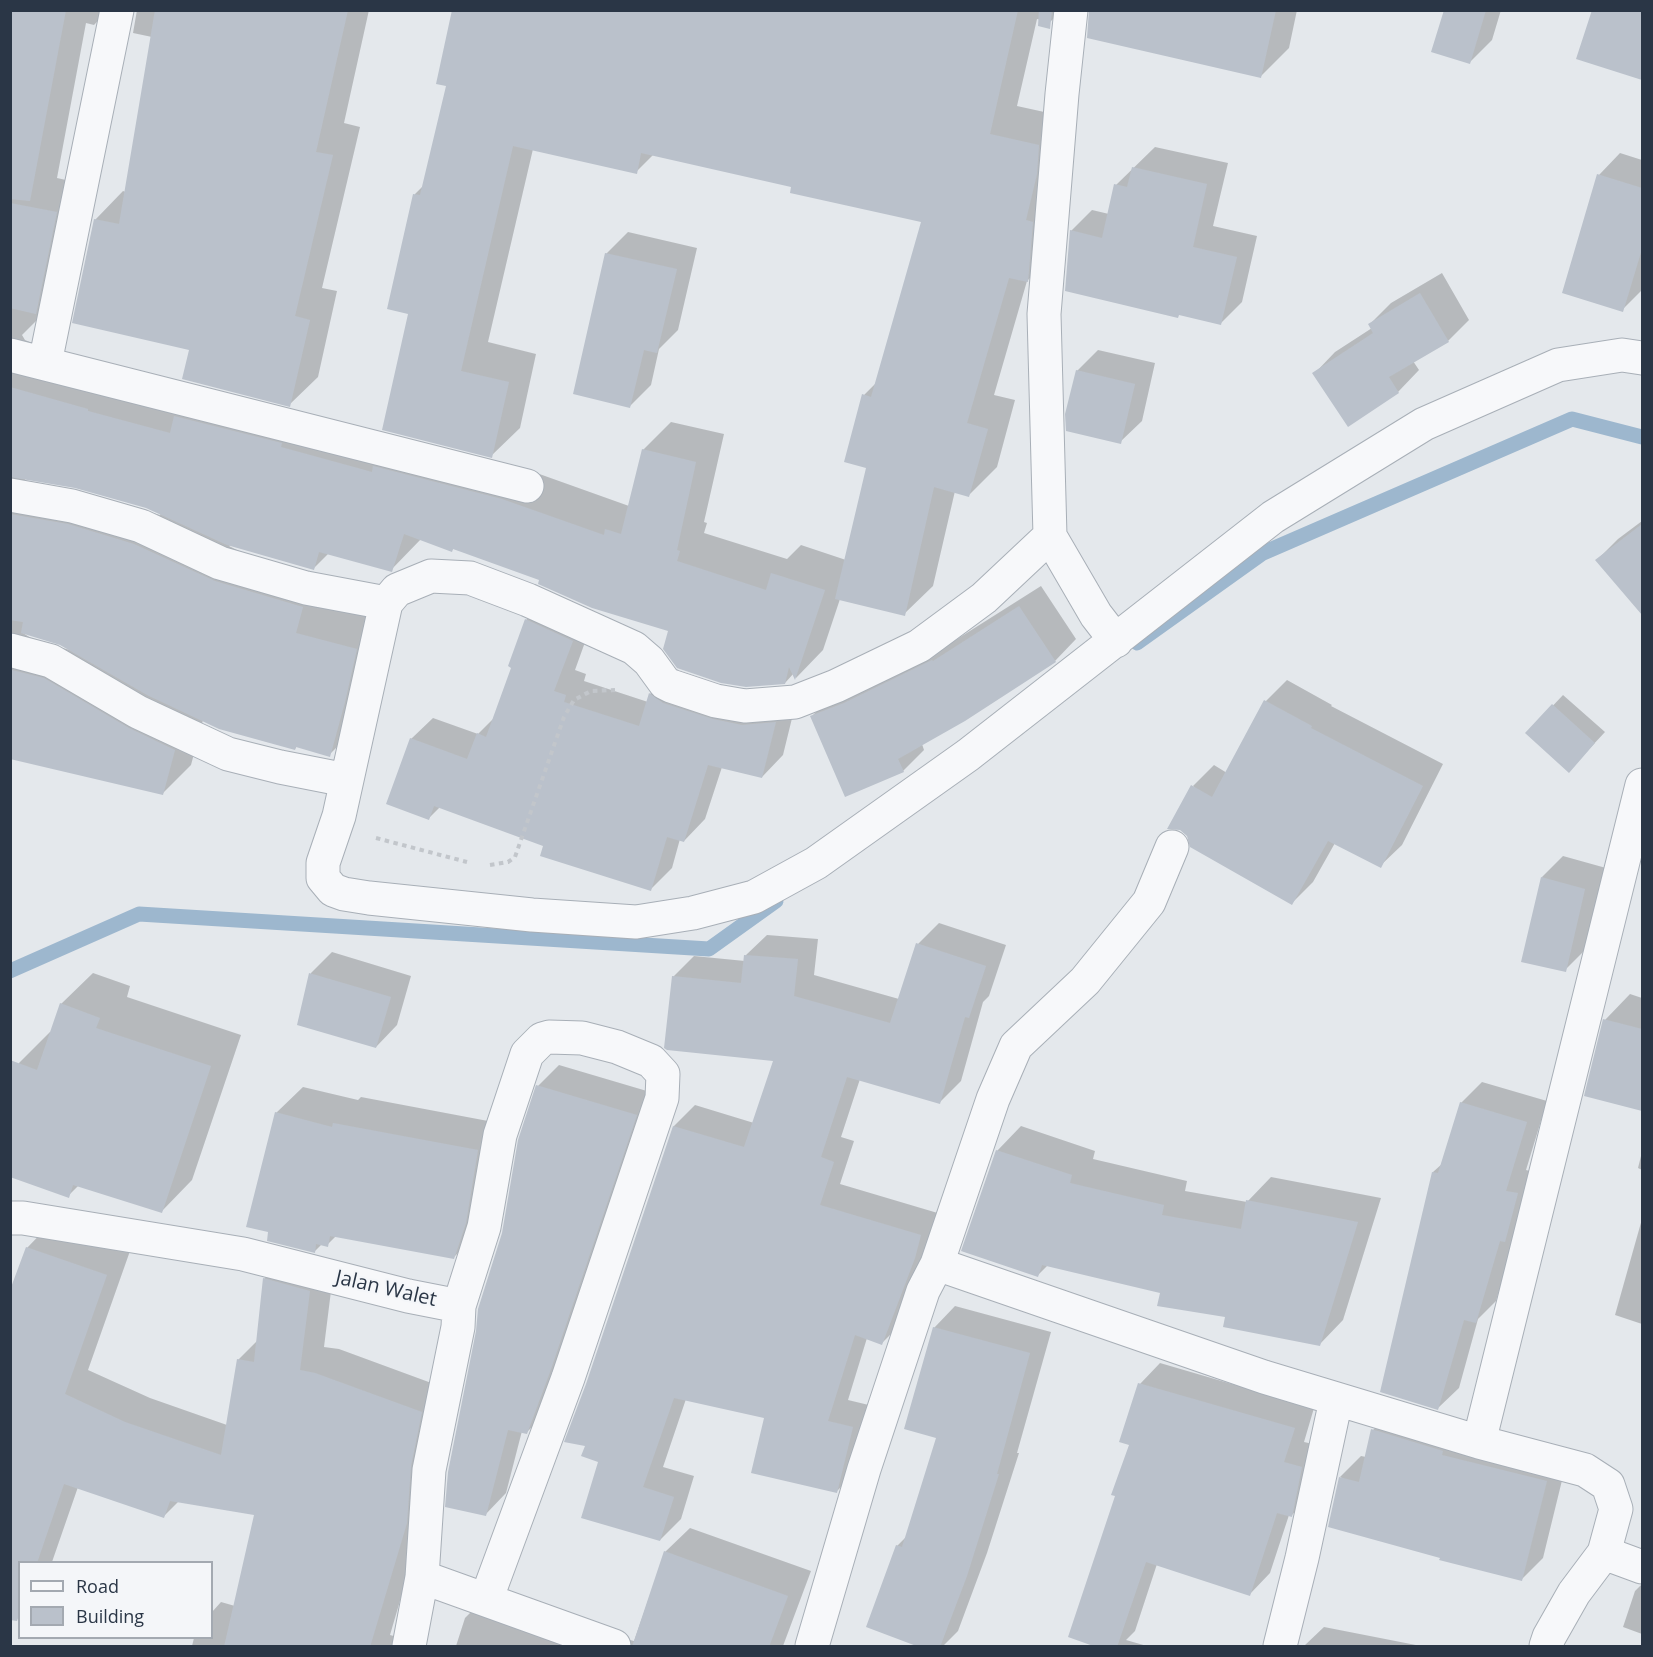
<!DOCTYPE html>
<style>
body{margin:0}
#map{position:relative;width:1653px;height:1657px;overflow:hidden;background:#e4e8ec;font-family:"Open Sans",sans-serif}
canvas{display:block}
.frame{position:absolute;inset:0;border:12px solid #2a3646;pointer-events:none}
.legend{position:absolute;left:18px;top:1561px;width:195px;height:78px;box-sizing:border-box;background:#f4f6f9;border:2px solid #a3a9b1;margin:0;padding:8px 10px;list-style:none;font-size:18px;color:#2a3646}
.legend li{display:flex;align-items:center;gap:12px;height:30px}
.legend b{width:30px;border:2px solid #a3a9b1}
</style>
<div id="map">
<canvas width="1653" height="1657"></canvas>
<div class="frame"></div>
<ul class="legend">
<li><b style="height:8px;background:#f7f8fa"></b>Road</li>
<li><b style="height:16px;background:#bac1cb"></b>Building</li>
</ul>
</div>
<script>
const ctx = document.querySelector('canvas').getContext('2d');
ctx.lineJoin = 'round';
function paint(path, color) { ctx.fillStyle = color; ctx.fill(path, 'evenodd'); }
const toPath = rows => new Path2D(rows.map(r => 'M' + r).join(''));
function strokePath(path, color, width, dash) { ctx.strokeStyle = color; ctx.lineWidth = width; ctx.lineCap = dash ? 'butt' : 'round'; ctx.setLineDash(dash || []); ctx.stroke(path); }
function label(font, color, halo, rows, align = 'center') {
  ctx.font = font + ' "Open Sans",sans-serif'; ctx.lineWidth = 4.5; ctx.setLineDash([]); ctx.textBaseline = 'middle'; ctx.strokeStyle = halo; ctx.fillStyle = color; for (const [text, x, y, turn = 0] of rows) {
    ctx.save(); ctx.translate(x, y); ctx.rotate((+turn || 0) * Math.PI / 180); ctx.textAlign = isNaN(turn) ? turn : align; if (halo) ctx.strokeText(text, 0, 0); ctx.fillText(text, 0, 0); ctx.restore();
  }
}
const shadow = toPath([
 [10,10,108,10,94,25,86,23,57,178,84,184,49,308,22,335,25,340,42,347,531,471,629,506,643,450,671,422,724,434,704,522,707,523,704,533,787,559,801,545,846,560,867,467,864,395,877,382,923,221,793,186,654,154,636,172,533,149,488,342,536,354,520,428,491,456,409,313,415,194,424,185,447,85,454,10,1062,10,1050,22,1037,19,1017,106,1067,117,1056,252,1027,281,994,395,1015,400,997,467,969,495,955,491,933,586,904,614,840,599,823,650,796,678,794,673,785,683,670,630,541,579,454,548,452,550,421,539,391,570,329,553,313,569,230,545,229,546,243,553,323,605,384,621,357,727,329,755,297,746,295,749,203,720,191,765,162,794,10,758],
 [23,477,76,486,147,507,161,513,160,515,97,496,27,482],
 [23,633,61,643,70,650,34,640],
 [137,10,369,10,344,123,360,127,322,288,337,291,318,377,289,405,190,349,95,220,123,191,126,192,152,37,133,33],
 [1091,10,1297,10,1289,48,1260,77],
 [1445,10,1501,10,1492,40,1469,63],
 [1593,10,1642,10,1642,78,1578,58],
 [1155,147,1228,163,1213,226,1257,236,1242,302,1221,323,1071,231,1092,210,1109,214,1116,185],
 [1620,153,1642,160,1642,290,1622,310,1599,175],
 [628,232,697,248,678,330,659,349,651,385,630,406,606,254],
 [1442,273,1469,320,1448,341,1413,361,1419,370,1398,392,1348,425,1314,374,1335,352,1372,328,1370,324,1391,303],
 [1098,350,1155,363,1142,421,1120,442,1077,371],
 [1642,521,1642,613,1597,560,1618,539],
 [1041,586,1076,639,1055,661,922,744,924,750,903,771,812,716,833,695,953,640,954,641],
 [548,599,593,620,575,670,586,674,584,681,648,702,650,694,671,673,684,682,796,702,783,755,762,777,722,767,705,819,684,841,680,839,672,868,651,889,545,845,440,807,429,818,411,739,433,718,478,734,494,718,513,667,526,620],
 [1287,680,1332,705,1331,706,1443,764,1402,845,1380,866,1335,843,1313,882,1292,903,1193,786,1214,765,1227,773,1266,701],
 [1563,695,1605,732,1579,760,1527,733],
 [1563,856,1606,868,1586,949,1565,970,1542,877],
 [939,923,1006,945,989,996,983,1002,961,1081,940,1102,860,1079,841,1137,854,1141,840,1184,941,1214,903,1322,882,1343,867,1338,848,1400,873,1406,858,1470,837,1491,765,1417,686,1399,663,1467,694,1476,681,1519,660,1540,587,1445,674,1126,695,1105,754,1123,775,1060,673,977,694,956,745,961,746,955,767,935,818,939,814,975,899,999,918,944],
 [332,952,411,976,397,1025,376,1047,298,1023,311,973],
 [93,973,130,986,127,997,241,1035,192,1180,161,1212,79,1185,68,1196,10,1087,19,1063,50,1032,52,1033,61,1004],
 [1630,994,1642,998,1642,1109,1586,1095,1605,1020],
 [559,1065,657,1094,548,1411,527,1432,522,1431,506,1493,485,1515,503,1233,538,1086],
 [1482,1082,1547,1101,1526,1170,1537,1173,1517,1228,1496,1301,1478,1319,1459,1388,1438,1408,1433,1172,1443,1163,1461,1103],
 [303,1087,358,1100,361,1097,504,1124,481,1230,454,1257,337,1235,327,1245,322,1244,315,1251,276,1113],
 [1021,1126,1095,1151,1093,1159,1187,1181,1185,1191,1247,1202,1271,1177,1381,1198,1343,1320,1319,1345,1227,1316,1161,1292,1048,1265,1038,1275,997,1151],
 [1642,1152,1642,1170,1638,1168],
 [1642,1219,1642,1324,1615,1315],
 [51,1223,130,1251,88,1370,150,1398,227,1425,238,1360,258,1340,264,1279,288,1255,334,1267,324,1347,339,1349,445,1388,430,1498,390,1635,431,1646,192,1646,194,1638,212,1638,212,1612,221,1602,235,1606,256,1514,179,1501,163,1517,78,1487,52,1562,20,1562,20,1616,17,1618,27,1248],
 [955,1306,1051,1332,1017,1453,1019,1453,987,1553,958,1631,943,1646,923,1646,897,1546,908,1535,938,1437,934,1328],
 [1160,1363,1314,1408,1304,1442,1322,1446,1311,1495,1291,1516,1289,1515,1270,1573,1250,1594,1157,1564,1135,1631,1126,1640,1147,1646,1100,1646,1117,1495,1130,1444,1140,1384],
 [1394,1409,1567,1460,1543,1558,1522,1579,1340,1477,1361,1456,1366,1457,1373,1430],
 [690,1528,811,1571,783,1646,456,1646,465,1618,489,1594,536,1616,634,1641,665,1552],
 [1642,1584,1642,1634,1623,1627,1635,1591],
 [1324,1627,1421,1646,1304,1646]
]);
const stream = toPath([
 [1137,643,1263,553,1572,419,1642,437],
 [10,971,139,914,709,949,776,901]
]);
const building = toPath([
 [10,10,66,10,30,201,10,199],
 [155,10,348,10,316,152,333,155,295,316,310,320,290,407,182,379,189,350,72,323,94,219,119,224],
 [452,10,1018,10,990,134,1039,145,1037,174,1026,220,1033,222,1028,282,1009,278,967,423,988,429,969,497,934,487,905,616,835,599,866,468,844,462,862,394,871,397,921,222,790,193,791,187,641,153,637,174,513,146,461,371,509,382,492,458,382,430,408,314,387,309,413,194,420,195,446,86,436,84],
 [1039,10,1052,10,1050,29,1038,26],
 [1089,10,1276,10,1261,78,1087,38],
 [1444,10,1486,10,1470,64,1431,52],
 [1592,10,1642,10,1642,80,1576,59],
 [1132,167,1207,184,1193,247,1237,257,1221,325,1179,315,1178,318,1065,291,1070,230,1102,238,1114,184,1127,187],
 [1597,174,1642,188,1642,249,1623,312,1562,293],
 [10,203,57,212,36,314,10,308],
 [605,253,677,269,657,353,644,350,630,408,573,394],
 [1420,293,1449,342,1389,377,1399,393,1348,427,1312,373,1373,333,1368,324],
 [1076,370,1135,384,1121,444,1066,431,1065,414],
 [10,387,88,409,88,411,170,433,174,416,282,443,281,447,372,472,373,466,502,499,604,535,605,529,621,534,642,449,696,462,677,550,680,551,677,561,766,590,771,573,825,590,795,680,789,667,785,684,746,687,721,683,677,668,663,649,668,631,592,608,538,584,539,580,453,549,452,552,404,534,392,572,319,552,314,570,227,545,146,508,75,488,10,477],
 [10,514,68,524,134,544,215,581,303,607,296,633,357,649,345,702,330,757,296,747,295,750,219,729,147,695,60,645,21,633,23,622,10,620],
 [1642,524,1642,615,1595,560],
 [1019,606,1056,662,965,721,898,759,904,772,845,797,810,716,844,703,932,660,933,661],
 [525,619,573,641,554,691,566,695,564,702,639,726,649,693,663,703,713,719,742,725,776,722,762,778,708,765,684,842,667,837,651,891,540,856,543,846,434,806,429,820,386,804,410,738,467,759,477,733,486,737,511,668,508,666],
 [12,670,44,678,129,728,175,750,163,795,10,759],
 [1264,700,1312,726,1311,728,1423,786,1381,868,1328,841,1292,905,1190,847,1187,836,1180,830,1167,829,1191,785,1212,797],
 [1552,704,1595,743,1569,773,1525,733],
 [1541,877,1585,889,1566,972,1521,962],
 [916,943,986,966,969,1018,965,1017,940,1104,847,1077,821,1157,834,1162,820,1205,921,1235,915,1258,882,1345,855,1335,828,1421,853,1427,837,1493,751,1473,764,1418,674,1398,643,1487,674,1497,660,1541,581,1518,598,1462,581,1456,585,1446,564,1442,586,1384,673,1126,744,1147,773,1061,667,1050,664,1048,672,976,741,983,744,955,798,959,794,996,890,1023],
 [309,973,391,997,376,1048,297,1025],
 [60,1003,100,1018,96,1028,211,1066,162,1213,73,1185,69,1198,10,1177,10,1060,37,1070],
 [1603,1019,1642,1029,1642,1111,1584,1096],
 [536,1085,637,1115,550,1372,527,1434,508,1430,486,1516,445,1507,448,1472,476,1331,478,1309,502,1233,518,1140],
 [1460,1102,1527,1122,1506,1191,1518,1193,1505,1242,1500,1241,1476,1323,1464,1320,1438,1410,1380,1392,1432,1172,1438,1173],
 [275,1112,332,1127,333,1123,478,1150,466,1223,454,1259,330,1236,328,1247,316,1244,315,1253,267,1241,268,1232,246,1227],
 [996,1150,1072,1175,1070,1183,1164,1205,1162,1215,1241,1229,1246,1200,1358,1222,1320,1346,1223,1327,1225,1317,1157,1306,1160,1293,1042,1265,1038,1277,961,1251],
 [26,1247,107,1275,65,1394,125,1422,221,1455,237,1359,254,1362,263,1278,310,1291,300,1370,315,1373,422,1412,411,1466,407,1523,370,1647,224,1647,254,1515,170,1501,164,1518,64,1484,37,1563,20,1563,20,1613,17,1621,10,1620,10,1290],
 [933,1327,1030,1353,997,1474,999,1474,967,1576,940,1647,919,1647,866,1627,896,1545,902,1547,936,1438,904,1429],
 [1138,1383,1295,1428,1284,1462,1302,1467,1292,1517,1277,1513,1250,1596,1146,1562,1117,1647,1096,1647,1068,1637,1115,1496,1111,1495,1129,1445,1119,1442],
 [1371,1429,1443,1451,1442,1455,1547,1481,1522,1581,1439,1560,1440,1558,1328,1527,1339,1477,1359,1482],
 [664,1551,788,1596,769,1647,632,1647]
]);
const path = toPath([
 [376,838,467,862],
 [490,865,508,862,515,857,564,717,574,700,591,691,615,690]
]);
const street = toPath([
 [1071,10,1062,94,1044,314,1050,536,1096,615,1116,641],
 [10,355,527,486],
 [45,363,117,10],
 [10,495,72,506,141,526,220,563,306,588,386,603,397,590,431,576,470,578,528,600,634,648,649,661,665,683,671,686,716,701,745,706,795,702,836,686,919,646,984,598,1050,536],
 [386,603,339,816,323,863,323,878,333,890,344,894,369,898,532,915,636,922,693,913,754,897,816,863,968,755,1273,517,1424,424,1558,365,1622,355,1642,358],
 [10,650,51,661,138,712,228,754,280,767,346,780],
 [10,1218,23,1218,243,1254,408,1296,459,1306,458,1327,429,1470,422,1577,409,1646],
 [937,1264,993,1099,1016,1046,1085,981,1149,902,1172,847],
 [459,1306,484,1227,500,1135,527,1054,542,1039,549,1037,582,1038,617,1047,651,1061,663,1074,662,1098,568,1378,486,1600],
 [1479,1442,1642,785],
 [1604,1553,1642,1567],
 [422,1577,614,1646],
 [812,1646,864,1469,923,1291,937,1264,1264,1377,1479,1442,1585,1470,1608,1485,1616,1509,1604,1553,1574,1593,1549,1637,1546,1646],
 [1280,1646,1302,1558,1336,1400]
]);
const streetNames = [
 ["Jalan Walet",386,1289,13]
];
paint(shadow, '#0003');
strokePath(stream, '#9db7ce', 15);
paint(building, '#bac1cb');
strokePath(street, '#a8afb7', 35);
strokePath(path, '#c2c6cb', 4, [4.5, 4.5]);
strokePath(street, '#f7f8fa', 33);
label('20px', '#2a3646', '#f4f6f9', streetNames);
</script>
